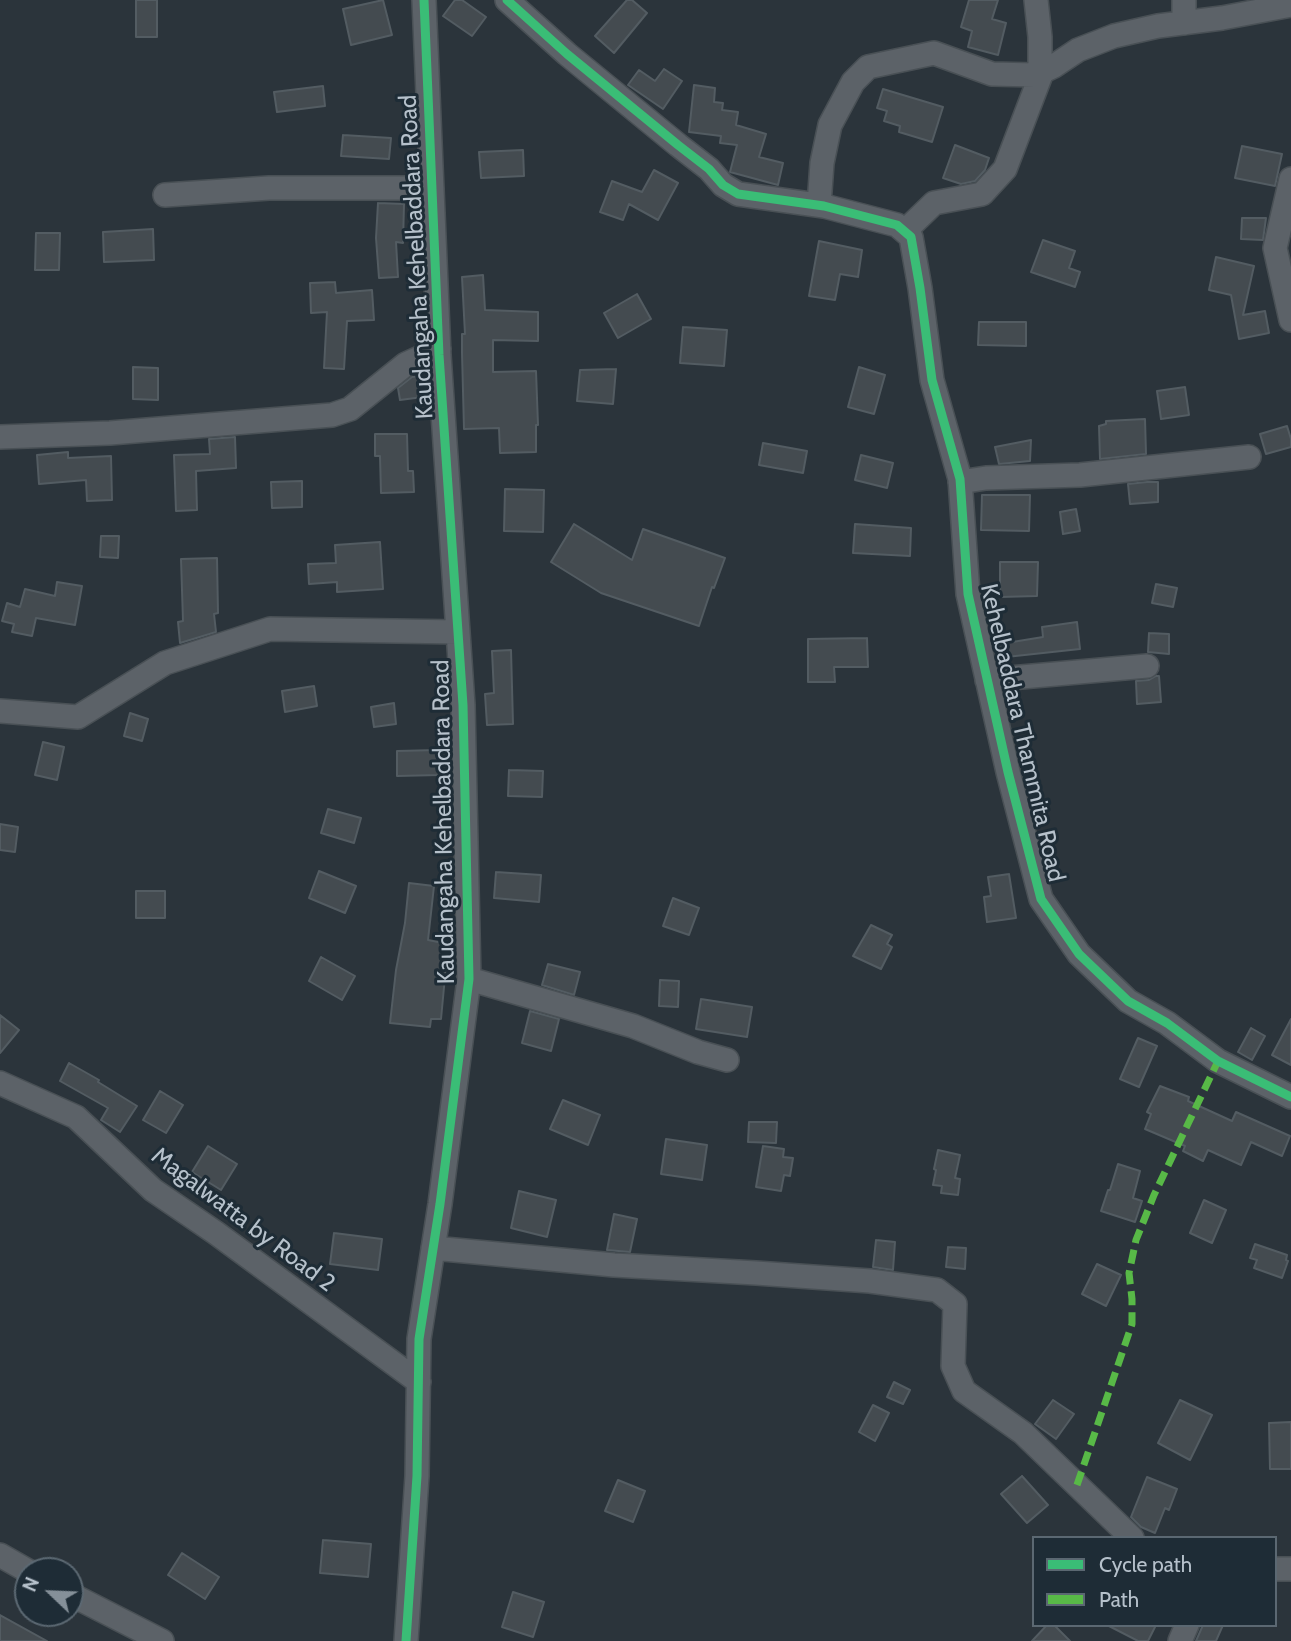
<!DOCTYPE html>
<style>
body{margin:0}
#map{position:relative;width:1291px;height:1641px;overflow:hidden;background:#2b343b;font-family:Cabin,sans-serif}
canvas{display:block}
.legend{position:absolute;left:1032px;top:1536px;width:245px;height:91px;box-sizing:border-box;background:#1e2c36;border:2px solid #5b6872;margin:0;padding:9px 12px;list-style:none;font-size:21px;color:#b6c1cb}
.legend li{display:flex;align-items:center;gap:14px;height:35px}
.legend b{width:35px;border:2px solid #5b6872}
.north{position:absolute;left:14px;top:1557px;width:70px;height:70px;box-sizing:border-box;background:#1e2c36;border:2px solid #5b6872;border-radius:50%;rotate:293deg;font-size:19px;font-weight:700;line-height:28px;text-align:center;color:#b6c1cb}
.north::after{content:'';display:block;margin:auto;width:24px;height:32px;background:#859099;clip-path:polygon(50% 0,100% 100%,50% 72%,0 100%)}
</style>
<div id="map">
<canvas width="1291" height="1641"></canvas>
<ul class="legend">
<li><b style="height:9px;background:#3abd76"></b>Cycle path</li>
<li><b style="height:9px;background:#58b947"></b>Path</li>
</ul>
<div class="north">N</div>
</div>
<script>
const ctx = document.querySelector('canvas').getContext('2d');
ctx.lineJoin = 'round';
function paint(path, color) { ctx.fillStyle = color; ctx.fill(path, 'evenodd'); }
const toPath = rows => new Path2D(rows.map(r => 'M' + r).join(''));
function strokePath(path, color, width, dash) { ctx.strokeStyle = color; ctx.lineWidth = width; ctx.lineCap = dash ? 'butt' : 'round'; ctx.setLineDash(dash || []); ctx.stroke(path); }
function label(font, color, halo, rows, align = 'center') {
  ctx.font = font + ' Cabin,sans-serif'; ctx.lineWidth = 6; ctx.setLineDash([]); ctx.textBaseline = 'middle'; ctx.strokeStyle = halo; ctx.fillStyle = color; for (const [text, x, y, turn = 0] of rows) {
    ctx.save(); ctx.translate(x, y); ctx.rotate((+turn || 0) * Math.PI / 180); ctx.textAlign = isNaN(turn) ? turn : align; if (halo) ctx.strokeText(text, 0, 0); ctx.fillText(text, 0, 0); ctx.restore();
  }
}
const building = toPath([
 [136,0,157,0,157,37,136,37,136,0],
 [383,0,392,35,351,45,343,9,383,0],
 [455,0,462,0,486,17,472,36,443,16,455,0],
 [627,0,632,0,647,13,614,53,595,36,627,0],
 [969,0,998,0,992,19,1006,23,998,55,968,47,972,31,961,27,969,0],
 [664,69,682,81,663,109,628,85,639,70,655,81,664,69],
 [694,85,715,88,714,102,723,103,722,110,738,112,736,125,766,134,759,157,783,163,778,185,730,172,737,145,720,143,721,136,689,132,694,85],
 [323,86,325,106,277,112,274,92,323,86],
 [883,89,943,107,932,142,899,132,900,126,884,121,887,111,877,108,883,89],
 [343,135,391,138,389,159,341,156,343,135],
 [955,145,989,158,985,170,975,181,961,184,943,178,955,145],
 [1242,146,1282,154,1275,186,1235,178,1242,146],
 [523,150,524,176,481,178,479,152,523,150],
 [654,170,678,183,658,220,629,204,623,220,600,212,612,181,642,192,654,170],
 [378,203,404,204,403,243,396,242,398,277,379,278,376,238,378,203],
 [1242,218,1266,218,1263,240,1241,239,1242,218],
 [153,229,154,260,104,262,103,232,153,229],
 [36,233,60,233,59,270,35,270,36,233],
 [1043,240,1075,251,1069,268,1080,272,1075,287,1031,272,1043,240],
 [819,241,862,250,858,277,840,274,835,300,809,296,819,241],
 [1216,257,1254,266,1243,315,1265,311,1269,333,1239,339,1231,295,1209,290,1216,257],
 [483,275,485,310,538,312,538,341,493,340,493,372,536,371,538,425,536,425,536,452,500,453,499,428,464,429,462,353,462,334,465,334,462,277,483,275],
 [335,282,336,293,372,290,374,320,347,321,344,369,324,368,327,312,311,313,310,283,335,282],
 [637,294,651,319,618,338,604,313,637,294],
 [979,322,1026,322,1026,346,978,345,979,322],
 [683,327,727,330,724,366,680,363,683,327],
 [133,367,158,368,158,400,133,399,133,367],
 [859,367,885,375,874,414,848,407,859,367],
 [616,369,613,404,577,401,580,370,616,369],
 [421,376,423,397,400,400,398,388,412,377,421,376],
 [1185,387,1189,415,1161,419,1157,391,1185,387],
 [1145,419,1146,454,1100,459,1099,426,1106,424,1106,421,1145,419],
 [1287,426,1291,439,1291,447,1266,454,1260,434,1287,426],
 [375,434,407,434,408,471,413,471,414,492,381,493,380,456,375,456,375,434],
 [235,437,236,468,196,471,197,510,176,511,174,455,210,454,209,439,235,437],
 [1031,440,1030,461,999,464,995,447,1031,440],
 [763,443,807,451,803,473,759,465,763,443],
 [68,452,68,458,111,456,112,500,87,501,86,480,39,484,37,455,68,452],
 [861,455,893,463,887,488,855,480,861,455],
 [302,481,302,507,272,508,271,482,302,481],
 [1147,482,1158,482,1158,502,1130,504,1128,484,1147,482],
 [505,489,544,490,543,532,504,531,505,489],
 [982,495,1030,495,1029,531,981,530,982,495],
 [1076,509,1080,531,1063,534,1060,512,1076,509],
 [574,524,632,560,643,529,725,558,714,588,712,587,699,626,601,593,551,562,574,524],
 [855,524,911,528,910,556,853,553,855,524],
 [101,536,119,536,118,558,100,557,101,536],
 [380,542,383,589,337,592,337,582,309,584,308,564,336,563,335,545,380,542],
 [217,558,218,613,214,614,216,632,180,643,178,622,183,621,181,559,217,558],
 [1000,562,1038,562,1037,596,1000,597,1000,562],
 [57,582,82,586,75,625,36,618,32,636,12,632,14,624,2,621,7,603,20,607,25,589,55,596,57,582],
 [1156,584,1177,588,1173,607,1152,603,1156,584],
 [1077,622,1080,649,997,658,994,645,1043,637,1042,627,1077,622],
 [1149,633,1169,634,1169,654,1148,652,1149,633],
 [867,638,868,667,834,667,835,682,808,682,808,639,867,638],
 [511,650,513,724,487,725,485,694,494,693,492,651,511,650],
 [1156,676,1159,676,1161,702,1137,704,1136,681,1149,680,1156,676],
 [314,686,317,706,285,712,282,691,314,686],
 [394,703,396,724,374,727,371,707,394,703],
 [130,713,148,719,142,741,124,736,130,713],
 [43,742,64,747,57,780,35,775,43,742],
 [438,750,439,775,397,776,397,751,438,750],
 [509,770,543,771,542,797,508,796,509,770],
 [328,809,361,818,354,843,321,833,328,809],
 [0,824,18,827,15,852,0,850,0,824],
 [319,871,356,886,345,913,309,898,319,871],
 [496,872,541,875,539,902,494,898,496,872],
 [1009,874,1016,918,987,922,984,897,991,896,988,877,1009,874],
 [409,883,434,886,428,940,453,945,449,966,446,966,441,1019,431,1019,430,1027,390,1023,396,970,405,923,409,883],
 [136,891,165,891,165,918,136,918,136,891],
 [673,898,699,908,689,935,663,926,673,898],
 [871,925,892,935,887,944,892,947,881,969,853,956,871,925],
 [321,957,355,976,342,1000,309,981,321,957],
 [548,964,580,972,574,995,542,985,548,964],
 [660,980,679,981,678,1007,659,1006,660,980],
 [701,999,752,1007,747,1037,696,1029,701,999],
 [530,1011,559,1019,551,1051,522,1043,530,1011],
 [0,1015,19,1030,0,1053,0,1015],
 [1291,1019,1291,1065,1272,1055,1291,1019],
 [1251,1028,1265,1036,1252,1060,1238,1052,1251,1028],
 [1138,1038,1157,1046,1139,1087,1120,1079,1138,1038],
 [69,1063,99,1080,98,1082,137,1106,120,1132,101,1120,108,1108,60,1081,69,1063],
 [1160,1086,1189,1097,1188,1101,1232,1121,1236,1112,1290,1136,1282,1156,1251,1142,1241,1165,1208,1150,1203,1161,1183,1151,1185,1146,1145,1129,1151,1114,1147,1112,1160,1086],
 [160,1091,183,1105,166,1133,143,1120,160,1091],
 [563,1100,600,1115,588,1145,550,1129,563,1100],
 [749,1122,777,1122,776,1143,748,1142,749,1122],
 [666,1139,707,1145,702,1180,661,1174,666,1139],
 [208,1146,237,1164,221,1190,192,1172,208,1146],
 [763,1146,784,1149,783,1157,793,1158,790,1176,784,1175,781,1191,756,1187,763,1146],
 [938,1150,960,1155,955,1178,960,1179,958,1195,941,1193,942,1186,933,1185,936,1170,934,1169,938,1150],
 [1118,1164,1140,1171,1133,1198,1142,1201,1135,1222,1101,1211,1108,1190,1110,1190,1118,1164],
 [519,1191,556,1200,547,1237,511,1228,519,1191],
 [1204,1200,1226,1210,1212,1243,1190,1233,1204,1200],
 [614,1214,637,1219,630,1252,607,1250,614,1214],
 [334,1233,382,1239,378,1270,330,1264,334,1233],
 [876,1240,895,1242,893,1270,873,1267,876,1240],
 [1255,1244,1287,1255,1286,1260,1288,1261,1282,1278,1254,1268,1257,1260,1250,1258,1255,1244],
 [948,1247,966,1248,965,1269,946,1267,948,1247],
 [1097,1264,1121,1275,1106,1306,1082,1294,1097,1264],
 [894,1382,910,1390,903,1404,887,1397,894,1382],
 [1053,1400,1074,1414,1056,1439,1035,1424,1053,1400],
 [1180,1400,1212,1415,1190,1460,1158,1443,1180,1400],
 [873,1405,889,1413,875,1441,859,1432,873,1405],
 [1291,1422,1291,1469,1270,1469,1269,1423,1291,1422],
 [1022,1476,1048,1505,1027,1523,1001,1494,1022,1476],
 [1147,1477,1177,1489,1169,1510,1165,1508,1155,1533,1141,1527,1131,1517,1147,1477],
 [618,1480,645,1491,633,1522,605,1511,618,1480],
 [323,1540,371,1544,368,1577,320,1573,323,1540],
 [182,1553,219,1577,205,1599,168,1575,182,1553],
 [513,1592,544,1602,533,1637,502,1627,513,1592],
 [0,1615,47,1641,0,1641,0,1615],
 [1047,1625,1054,1625,1070,1641,1032,1641,1047,1625],
 [1107,1625,1156,1625,1148,1641,1138,1641,1107,1625],
 [1203,1625,1223,1625,1216,1641,1196,1641,1203,1625]
]);
const minor = toPath([
 [507,0,567,54,678,145,709,169,723,185,738,194,824,206,897,225,911,237,920,288,932,380,960,479,968,594,1008,772,1041,899,1079,954,1128,1001,1167,1023,1218,1061,1291,1097],
 [1036,0,1040,37,1040,73],
 [1184,23,1184,0],
 [1291,179,1275,248,1291,320],
 [165,195,269,188,432,188],
 [819,205,822,163,830,125,853,82,868,67,934,53,992,74,1035,75,1054,66,1078,50,1114,36,1158,26,1222,18,1291,5],
 [905,231,934,203,982,194,1005,169,1042,72],
 [0,437,110,433,332,415,350,409,406,364,439,349],
 [960,482,986,478,1080,475,1249,457],
 [987,680,1147,666],
 [0,711,78,717,165,663,270,629,458,632],
 [469,979,633,1026,698,1052,727,1060],
 [0,1083,76,1117,153,1190,216,1233,419,1382],
 [433,1248,614,1265,756,1273,870,1281,937,1290,955,1304,953,1366,964,1391,1023,1433,1132,1538],
 [0,1555,28,1571],
 [1275,1569,1291,1569],
 [70,1594,162,1641],
 [406,1641,417,1476,419,1339,440,1204,469,979,463,705,439,355,424,0],
 [1180,1641,1187,1625]
]);
const quiet = toPath([
 [1077,1485,1132,1324,1132,1299,1129,1273,1136,1240,1154,1195,1218,1061]
]);
const cycleway = toPath([
 [507,0,567,54,678,145,709,169,723,185,738,194,824,206,897,225,911,237,920,288,932,380,960,479,968,594,1008,772,1041,899,1079,954,1128,1001,1167,1023,1218,1061,1291,1097],
 [406,1641,417,1476,419,1339,440,1204,469,979,463,705,439,355,424,0]
]);
const streetNames = [
 ["Kaudangaha Kehelbaddara Road",417,257,-93],
 ["Kehelbaddara Thammita Road",1022,733,77],
 ["Kaudangaha Kehelbaddara Road",444,822,-91],
 ["Magalwatta by Road 2",243,1220,37]
];
paint(building, '#444b50');
strokePath(building, '#535c62', 2);
strokePath(minor, '#495055', 26);
strokePath(minor, '#5c6268', 23);
strokePath(quiet, '#58b947', 7, [14, 7]);
strokePath(cycleway, '#3abd76', 9);
label('24px', '#b6c1cb', '#1e2c36', streetNames);
</script>
